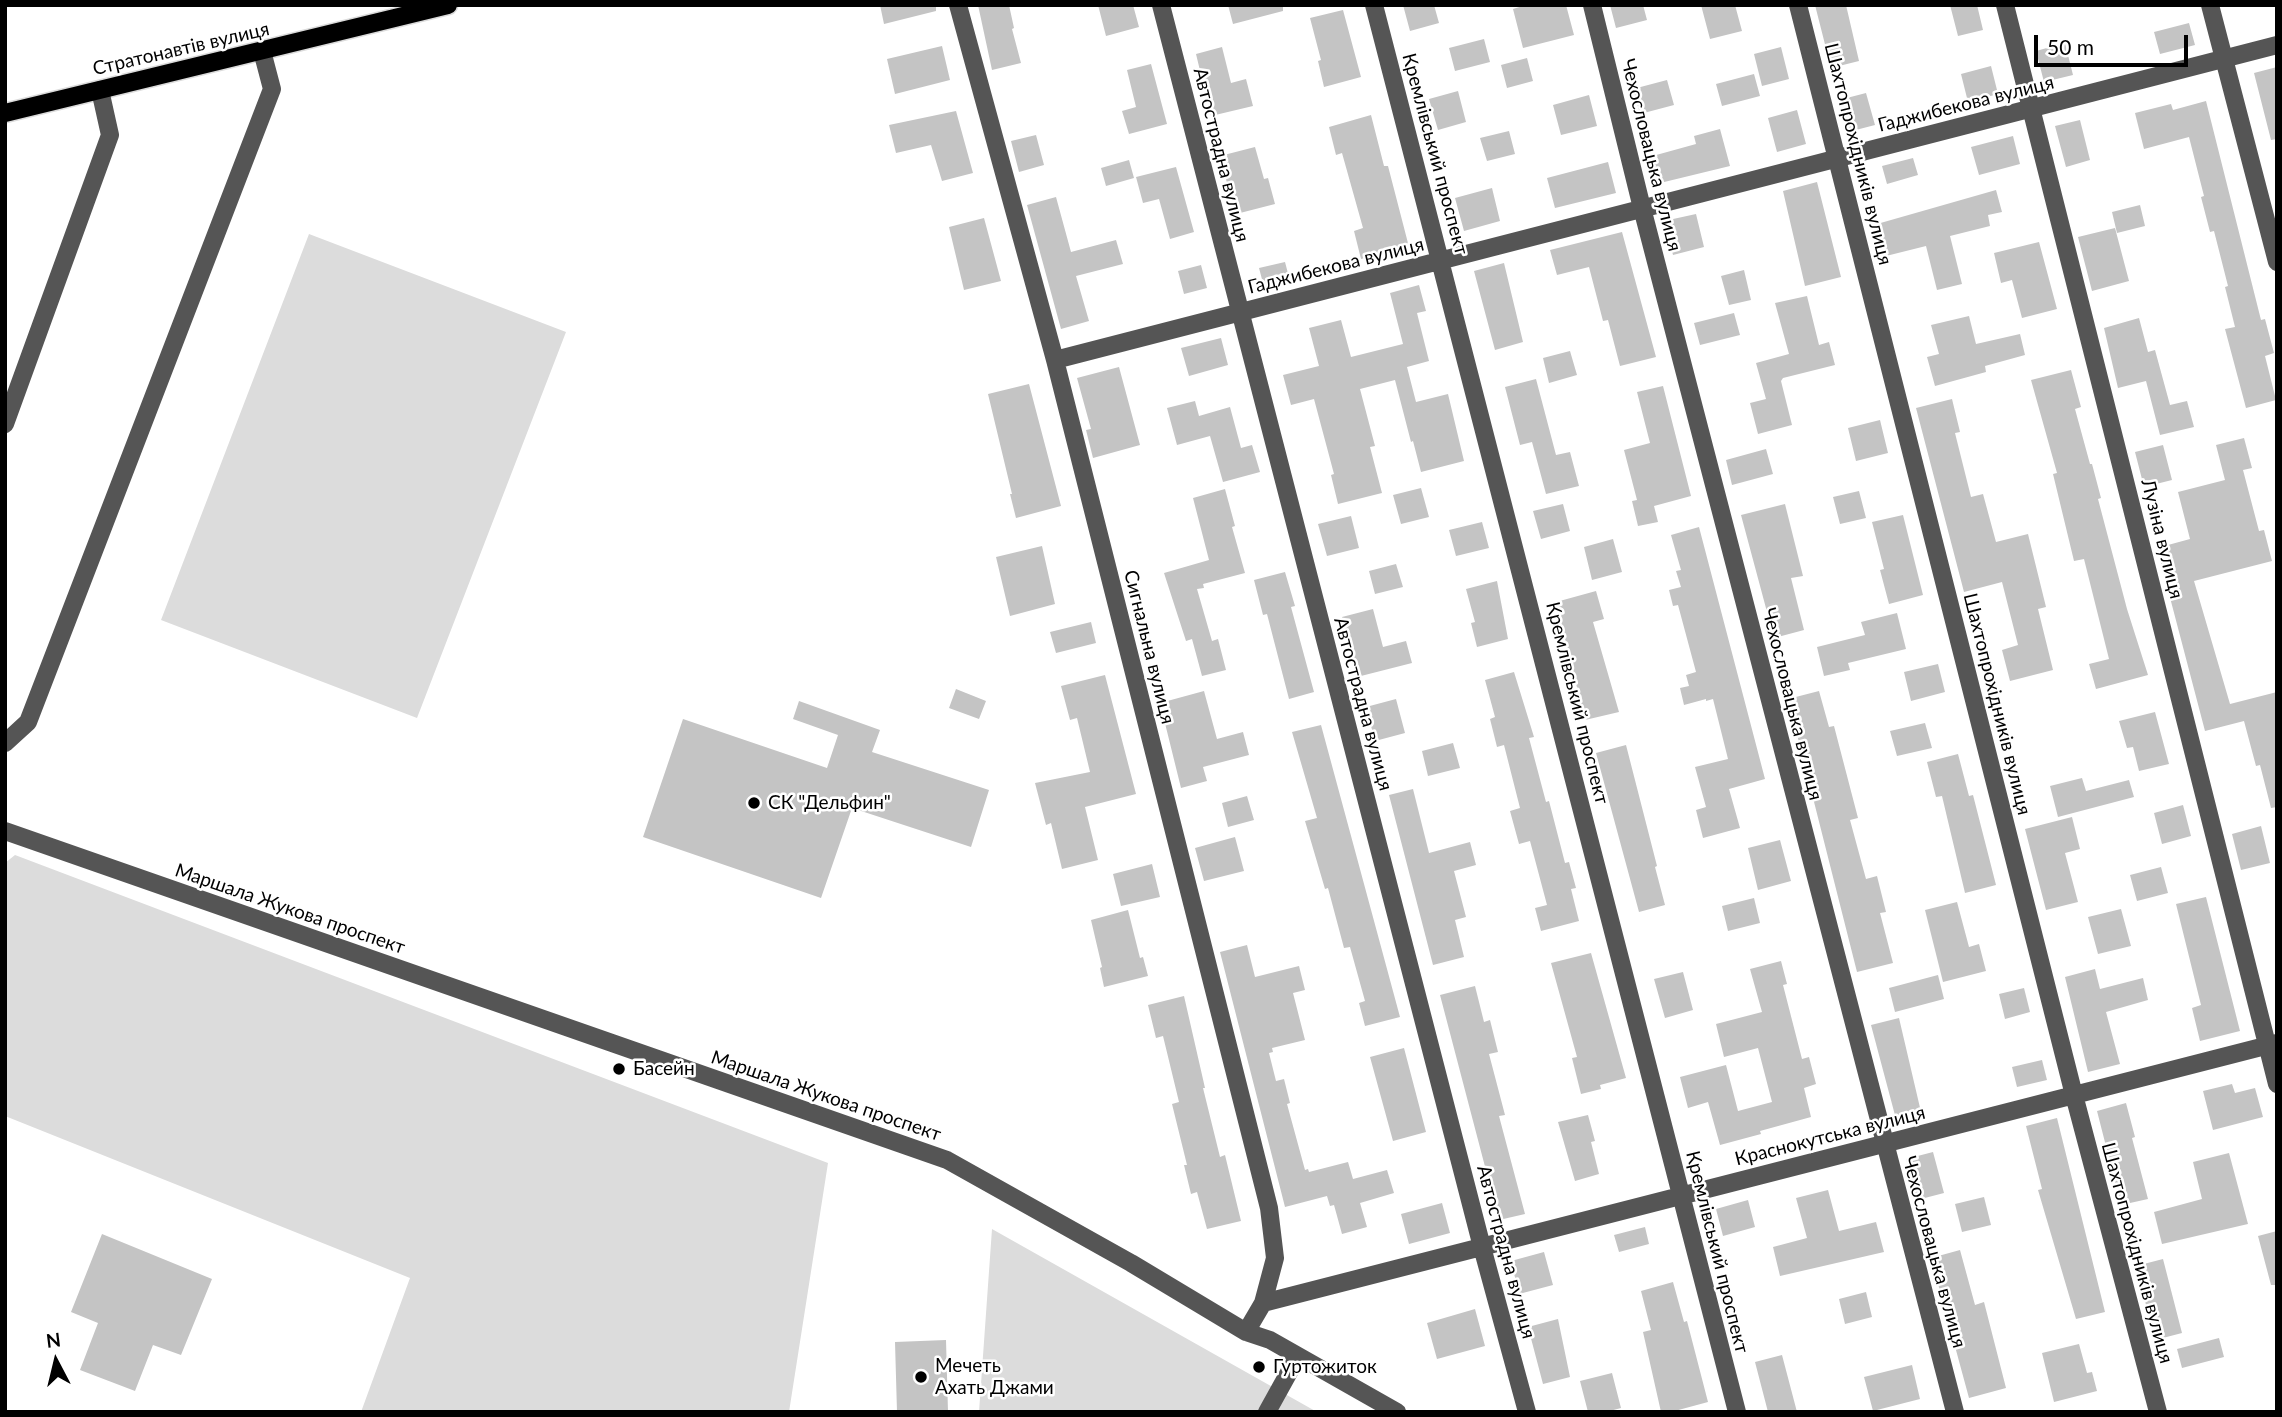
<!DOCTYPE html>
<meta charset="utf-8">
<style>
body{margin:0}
#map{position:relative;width:2282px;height:1417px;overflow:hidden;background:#fff;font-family:Lato,sans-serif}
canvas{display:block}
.frame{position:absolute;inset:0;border:7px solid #000;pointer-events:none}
.north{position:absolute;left:21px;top:1326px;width:70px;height:70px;-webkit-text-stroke:5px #fff;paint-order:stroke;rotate:353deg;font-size:19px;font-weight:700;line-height:28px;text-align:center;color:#000}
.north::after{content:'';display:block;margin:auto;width:24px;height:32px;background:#000;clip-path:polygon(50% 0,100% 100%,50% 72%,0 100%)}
.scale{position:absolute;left:2034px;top:35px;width:154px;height:32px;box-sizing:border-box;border:4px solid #000;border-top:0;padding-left:9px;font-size:21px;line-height:24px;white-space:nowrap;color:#000;-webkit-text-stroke:5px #fff;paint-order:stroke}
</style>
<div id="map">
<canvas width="2282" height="1417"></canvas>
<div class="frame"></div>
<div class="north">N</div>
<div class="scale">50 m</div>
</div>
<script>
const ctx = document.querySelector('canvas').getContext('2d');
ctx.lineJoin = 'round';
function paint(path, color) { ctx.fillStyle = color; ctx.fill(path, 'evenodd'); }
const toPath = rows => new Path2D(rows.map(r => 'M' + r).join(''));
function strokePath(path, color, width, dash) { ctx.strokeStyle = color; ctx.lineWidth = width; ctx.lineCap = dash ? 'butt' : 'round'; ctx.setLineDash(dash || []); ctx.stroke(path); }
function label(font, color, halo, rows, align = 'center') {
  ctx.font = font + ' Lato,sans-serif'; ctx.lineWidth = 5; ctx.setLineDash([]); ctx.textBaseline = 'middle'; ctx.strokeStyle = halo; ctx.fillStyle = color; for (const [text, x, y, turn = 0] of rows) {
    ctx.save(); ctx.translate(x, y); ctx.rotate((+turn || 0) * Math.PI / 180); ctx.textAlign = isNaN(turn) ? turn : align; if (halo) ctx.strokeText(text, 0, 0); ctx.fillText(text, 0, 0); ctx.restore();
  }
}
const green = toPath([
 [309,234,566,332,417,718,161,620],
 [15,855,828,1163,789,1412,361,1412,410,1278,5,1116,5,863],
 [992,1229,1317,1412,979,1412]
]);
const building = toPath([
 [880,5,936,5,936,11,884,24],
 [978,5,1009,5,1014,28,1012,29,1021,63,992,70],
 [1098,5,1133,5,1139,27,1106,36],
 [1228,5,1283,5,1283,11,1233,24],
 [1403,5,1434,5,1439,23,1410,31],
 [1526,5,1566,5,1574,35,1523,48,1513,9],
 [1610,5,1643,5,1647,20,1616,28],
 [1701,5,1735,5,1742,31,1710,39],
 [1815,5,1846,5,1859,61,1831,68],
 [1950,5,1977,5,1983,30,1958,36],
 [1343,10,1361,77,1324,87,1318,61,1321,60,1310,18],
 [2189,23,2195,45,2160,54,2154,32],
 [1484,39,1490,62,1455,71,1449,48],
 [2065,43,2073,75,2044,82,2036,51],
 [942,46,950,80,895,94,887,59],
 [1222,47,1231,83,1246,79,1253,106,1211,116,1196,54],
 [1781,47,1789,79,1762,86,1754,54],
 [1527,58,1533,81,1507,88,1501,65],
 [1151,64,1167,124,1129,134,1122,111,1136,107,1127,70],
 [1991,66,1998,94,1968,102,1961,74],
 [2277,67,2277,139,2271,140,2254,73],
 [1754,74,1760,96,1722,106,1716,84],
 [1667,80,1674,105,1640,114,1633,89],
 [1458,91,1466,122,1438,130,1429,99],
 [1866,93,1875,125,1848,132,1839,100],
 [1589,95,1597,126,1561,135,1553,105],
 [2206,101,2261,320,2265,319,2274,353,2265,356,2276,400,2246,408,2225,329,2235,327,2225,287,2228,286,2214,231,2210,232,2201,197,2204,196,2189,137,2144,149,2135,113,2171,104,2173,110],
 [1797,110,1806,144,1777,152,1768,118],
 [956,111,973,173,942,181,931,145,896,153,889,125],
 [1371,115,1384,166,1388,166,1409,247,1361,259,1354,231,1363,228,1342,153,1336,155,1329,127],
 [2080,120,2090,160,2066,167,2055,126],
 [1720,129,1730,166,1656,184,1649,157,1696,144,1694,136],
 [1509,131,1515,154,1487,161,1480,138],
 [1036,135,1044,165,1019,172,1011,141],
 [2013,136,2020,164,1979,175,1971,147],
 [1255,147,1264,179,1268,178,1275,204,1240,213,1231,182,1227,183,1220,156],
 [1913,158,1918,175,1887,184,1882,166],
 [1129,160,1134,178,1106,186,1101,168],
 [1608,162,1616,193,1555,208,1547,178],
 [1176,167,1194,232,1170,239,1159,199,1143,203,1136,177],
 [1817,182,1841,277,1805,286,1783,191],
 [1492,188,1500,221,1464,231,1455,198],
 [1996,190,2002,212,1988,215,1990,226,1950,236,1962,284,1937,290,1926,246,1878,258,1870,226],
 [1056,197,1071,252,1116,240,1123,264,1076,276,1089,321,1061,329,1027,205],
 [2140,205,2145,226,2117,233,2112,212],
 [1696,214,1704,247,1673,255,1664,221],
 [984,218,1001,281,964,290,949,227],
 [2115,228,2129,281,2092,291,2078,237],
 [1622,232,1656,357,1620,366,1608,320,1603,321,1589,267,1557,275,1550,250],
 [2039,242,2057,309,2022,318,2012,280,2001,283,1994,253],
 [1285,262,1290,281,1264,287,1259,268],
 [1504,263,1523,342,1495,350,1474,271],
 [1201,265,1207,288,1184,294,1178,271],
 [1744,270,1751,300,1729,305,1721,276],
 [1419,285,1426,311,1417,313,1429,361,1407,367,1416,402,1448,394,1464,461,1421,472,1413,441,1411,442,1395,380,1360,389,1375,446,1370,447,1382,493,1338,504,1331,475,1334,474,1314,399,1291,405,1283,375,1319,366,1309,328,1341,320,1351,357,1403,344,1390,293],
 [1807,296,1819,345,1829,342,1835,365,1783,378,1781,381,1792,425,1758,434,1750,403,1766,399,1756,363,1789,354,1775,303],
 [1734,313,1740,335,1700,345,1694,323],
 [1969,316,1976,344,2020,334,2025,355,1985,366,1986,372,1935,386,1927,357,1939,354,1931,325],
 [2139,318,2148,352,2155,350,2170,405,2187,401,2194,427,2160,435,2146,381,2118,388,2104,328],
 [1221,338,1228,365,1189,376,1181,348],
 [1570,351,1577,375,1549,383,1543,358],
 [1119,367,1140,445,1093,458,1086,430,1091,429,1077,378],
 [2071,370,2081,407,2075,409,2090,464,2092,464,2101,498,2098,499,2127,609,2148,675,2096,689,2089,664,2109,659,2084,559,2074,561,2053,474,2057,473,2031,380],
 [1536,379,1556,455,1570,452,1579,486,1546,494,1532,442,1520,445,1505,387],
 [1029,384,1061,506,1016,518,1010,494,1012,494,988,394],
 [1663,386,1691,496,1654,506,1658,522,1638,526,1632,501,1637,500,1624,450,1650,443,1637,392],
 [1952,399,1960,432,1955,433,1971,497,1983,494,1996,542,2028,534,2046,607,2038,609,2053,670,2010,681,2002,650,2018,645,2002,582,1964,592,1916,408],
 [1195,401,1199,416,1230,407,1241,448,1252,445,1260,472,1223,482,1210,436,1177,445,1167,408],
 [1880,420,1888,453,1856,461,1848,428],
 [2244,438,2252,468,2243,470,2259,531,2264,530,2272,561,2194,581,2230,704,2277,692,2277,807,2271,808,2260,765,2256,766,2244,721,2205,731,2157,548,2190,539,2178,492,2225,480,2216,445],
 [2163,445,2172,480,2144,487,2135,452],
 [1766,449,1773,474,1732,485,1726,460],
 [1421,488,1429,517,1401,524,1393,495],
 [1225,489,1235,526,1232,527,1245,573,1203,584,1204,588,1197,589,1212,641,1218,639,1226,670,1202,676,1192,639,1186,641,1164,573,1209,560,1193,498],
 [1859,491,1866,518,1840,524,1833,497],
 [1563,504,1570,531,1541,539,1533,511],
 [1785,504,1803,576,1791,578,1804,630,1774,638,1741,515],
 [1903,515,1923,595,1889,604,1880,570,1884,569,1872,522],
 [1351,516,1359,548,1327,556,1318,524],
 [1482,522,1489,548,1456,556,1449,530],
 [1699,527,1765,779,1729,789,1740,828,1703,838,1696,810,1706,807,1695,767,1728,759,1713,699,1706,701,1706,699,1684,705,1680,688,1689,686,1686,675,1696,672,1678,605,1673,606,1669,590,1681,587,1676,571,1681,570,1671,535],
 [1613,539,1622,572,1592,580,1584,547],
 [1042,546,1055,604,1010,616,996,557],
 [1396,564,1403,587,1375,594,1369,571],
 [1285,572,1295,606,1291,607,1314,692,1289,699,1267,614,1263,615,1254,580],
 [1497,581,1508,639,1477,647,1471,623,1475,622,1466,589],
 [1596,591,1604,619,1593,622,1619,712,1585,720,1556,602],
 [1373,609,1383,647,1406,641,1412,663,1357,677,1342,617],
 [1897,613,1906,649,1848,663,1850,670,1824,676,1817,647,1865,635,1861,622],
 [1091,622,1096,643,1056,653,1050,632],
 [1938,664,1945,692,1911,701,1904,672],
 [1514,672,1534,737,1529,738,1546,802,1549,801,1565,863,1569,862,1576,888,1571,889,1579,921,1541,931,1535,908,1547,905,1530,841,1519,844,1510,811,1520,808,1504,745,1497,747,1490,719,1495,717,1485,680],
 [1105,675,1136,794,1085,807,1098,860,1062,869,1051,823,1046,825,1035,783,1090,772,1077,718,1070,720,1061,686],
 [956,689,986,701,979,719,949,708],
 [1204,691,1217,739,1243,732,1249,755,1203,767,1207,781,1181,788,1160,703],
 [1819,691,1829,727,1834,726,1858,818,1850,820,1866,879,1877,876,1886,912,1880,913,1893,963,1857,972,1788,699],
 [1396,699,1405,733,1375,741,1366,707],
 [799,701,880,730,872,752,989,790,971,847,852,808,821,898,643,837,683,719,827,768,838,735,793,719],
 [2155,712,2169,764,2139,771,2133,747,2127,748,2119,721],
 [1925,723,1932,748,1897,756,1890,731],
 [1321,725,1400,1017,1365,1026,1359,1003,1365,1001,1350,947,1344,948,1328,888,1325,889,1305,821,1317,818,1292,732],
 [1453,743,1460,768,1428,776,1422,751],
 [1626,745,1657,866,1655,867,1665,905,1639,912,1596,753],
 [1958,754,1969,796,1973,795,1996,885,1965,893,1942,796,1936,797,1927,762],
 [2082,778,2086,791,2129,780,2134,797,2058,817,2050,786],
 [1413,789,1429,853,1470,842,1476,865,1454,871,1466,917,1455,920,1464,957,1433,965,1389,795],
 [1247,796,1254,820,1228,827,1222,803],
 [2183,805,2191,836,2162,844,2154,813],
 [2072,817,2080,849,2065,853,2078,902,2046,910,2025,829],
 [2261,826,2270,863,2241,870,2232,834],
 [1235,837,1244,871,1204,881,1195,848],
 [1780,840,1791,881,1758,890,1748,848],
 [1152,864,1160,897,1121,906,1113,874],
 [2161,867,2168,893,2137,901,2130,875],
 [2206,897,2240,1031,2200,1041,2192,1008,2201,1005,2176,904],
 [1754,898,1760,923,1728,931,1722,906],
 [1957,902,1969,947,1979,944,1986,971,1943,982,1925,910],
 [2121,909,2131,946,2098,954,2088,917],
 [1128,910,1140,958,1143,957,1148,976,1104,987,1100,968,1102,967,1091,920],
 [1247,945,1255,977,1299,966,1305,990,1293,993,1305,1040,1272,1048,1273,1052,1269,1053,1276,1081,1284,1079,1290,1103,1287,1104,1305,1170,1308,1169,1309,1172,1348,1162,1353,1179,1387,1170,1394,1193,1360,1203,1367,1227,1342,1234,1334,1205,1330,1206,1327,1196,1285,1207,1220,952],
 [1591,953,1626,1078,1600,1085,1601,1089,1581,1094,1572,1058,1577,1057,1551,963],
 [1781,961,1787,984,1783,985,1802,1059,1809,1057,1816,1084,1804,1088,1811,1117,1760,1131,1761,1134,1720,1145,1708,1102,1688,1108,1680,1077,1726,1065,1738,1111,1772,1102,1758,1048,1724,1057,1716,1024,1762,1012,1750,969],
 [2095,969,2100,989,2143,978,2148,1000,2106,1012,2120,1064,2088,1072,2065,977],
 [1683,972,1693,1010,1665,1018,1654,979],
 [1938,975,1944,999,1895,1012,1889,988],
 [1475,986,1484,1022,1490,1020,1498,1052,1489,1054,1505,1115,1499,1116,1525,1214,1499,1220,1440,995],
 [2024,988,2030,1012,2005,1019,1999,994],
 [1184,996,1205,1088,1203,1088,1220,1157,1225,1155,1241,1221,1207,1229,1197,1192,1191,1194,1184,1165,1187,1165,1172,1104,1179,1102,1163,1036,1156,1038,1148,1005],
 [1899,1018,1921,1112,1896,1119,1871,1025],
 [1404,1048,1426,1132,1393,1141,1370,1057],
 [2042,1060,2047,1080,2017,1087,2012,1067],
 [2232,1084,2235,1093,2255,1088,2263,1117,2213,1130,2203,1091],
 [2126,1103,2135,1137,2132,1138,2148,1199,2121,1205,2097,1111],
 [1588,1115,1595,1141,1591,1142,1599,1174,1575,1181,1558,1122],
 [2057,1118,2105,1312,2076,1319,2038,1190,2042,1189,2026,1126],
 [1933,1152,1944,1193,1917,1200,1906,1159],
 [2229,1153,2248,1224,2162,1244,2154,1212,2202,1199,2193,1162],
 [1828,1190,1839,1231,1876,1222,1884,1252,1780,1276,1773,1247,1807,1238,1796,1198],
 [1984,1197,1991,1225,1962,1232,1955,1204],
 [1748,1200,1755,1227,1723,1236,1716,1209],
 [1442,1203,1450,1233,1409,1244,1401,1214],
 [1645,1227,1649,1244,1619,1252,1614,1235],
 [2277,1231,2277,1285,2271,1285,2258,1236],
 [102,1234,212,1279,181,1355,153,1345,135,1391,80,1370,98,1323,71,1312],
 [1960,1250,1975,1305,1984,1302,2006,1388,1969,1398,1931,1258],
 [1544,1252,1553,1285,1519,1294,1511,1261],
 [2163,1259,2182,1333,2155,1340,2136,1266],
 [1673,1282,1684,1322,1687,1321,1708,1402,1671,1412,1661,1412,1643,1332,1651,1330,1641,1291],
 [1866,1292,1872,1317,1845,1324,1839,1299],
 [1475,1309,1485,1346,1437,1359,1427,1323],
 [1558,1319,1570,1377,1543,1384,1528,1327],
 [2219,1338,2224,1357,2182,1368,2177,1349],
 [946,1340,948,1412,897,1412,895,1342],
 [2079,1344,2087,1373,2092,1372,2097,1391,2054,1402,2042,1353],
 [1782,1355,1797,1412,1768,1412,1755,1362],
 [1912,1365,1920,1399,1873,1411,1864,1377],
 [1612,1373,1621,1408,1606,1412,1588,1412,1580,1381]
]);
const minor = toPath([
 [958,5,1055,360,1269,1208,1275,1258,1263,1303],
 [1161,5,1482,1247,1527,1412],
 [1374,5,1737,1412],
 [1592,5,1642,208,1955,1412],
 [1798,5,2074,1095,2158,1412],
 [2005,5,2277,1084],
 [2210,5,2277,262],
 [1055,360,2277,45],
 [5,424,110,135,100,90],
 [5,743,28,722,272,89,262,51],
 [5,831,947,1160,1131,1263,1246,1332,1270,1340,1397,1412],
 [1246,1332,1263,1303,2277,1043],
 [1267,1412,1298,1356]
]);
const major = toPath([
 [5,113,448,5]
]);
const markers = [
 [754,803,7,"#000"],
 [619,1069,7,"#000"],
 [1259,1367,7,"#000"],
 [921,1377,7,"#000"]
];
const streetNames = [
 ["Стратонавтів вулиця",181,49,-13],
 ["Гаджибекова вулиця",1966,104,-14],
 ["Кремлівський проспект",1435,154,75],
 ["Шахтопрохідників вулиця",1858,154,76],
 ["Автострадна вулиця",1221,155,76],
 ["Чехословацька вулиця",1651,155,76],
 ["Гаджибекова вулиця",1336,266,-14],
 ["Лузіна вулиця",2162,539,76],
 ["Сигнальна вулиця",1149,647,76],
 ["Кремлівський проспект",1577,703,76],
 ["Автострадна вулиця",1363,704,75],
 ["Чехословацька вулиця",1792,704,76],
 ["Шахтопрохідників вулиця",1997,704,76],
 ["Маршала Жукова проспект",290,909,19],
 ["Маршала Жукова проспект",826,1096,19],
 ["Краснокутська вулиця",1830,1136,-14],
 ["Автострадна вулиця",1506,1252,75],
 ["Кремлівський проспект",1717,1252,76],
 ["Чехословацька вулиця",1934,1252,75],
 ["Шахтопрохідників вулиця",2137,1253,75]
];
const poiNames = [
 ["СК \"Дельфин\"",768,803],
 ["Басейн",633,1069],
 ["Мечеть",935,1366],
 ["Ахать Джами",935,1388],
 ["Гуртожиток",1273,1367]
];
paint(green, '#dcdcdc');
paint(building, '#c4c4c4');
strokePath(major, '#dbdbdb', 21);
strokePath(minor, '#555', 18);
strokePath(major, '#000', 18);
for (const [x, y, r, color] of markers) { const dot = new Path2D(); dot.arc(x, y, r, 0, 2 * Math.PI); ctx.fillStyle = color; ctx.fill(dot); strokePath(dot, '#fff', 2.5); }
label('19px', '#000', '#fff', streetNames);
label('19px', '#000', '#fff', poiNames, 'left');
</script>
